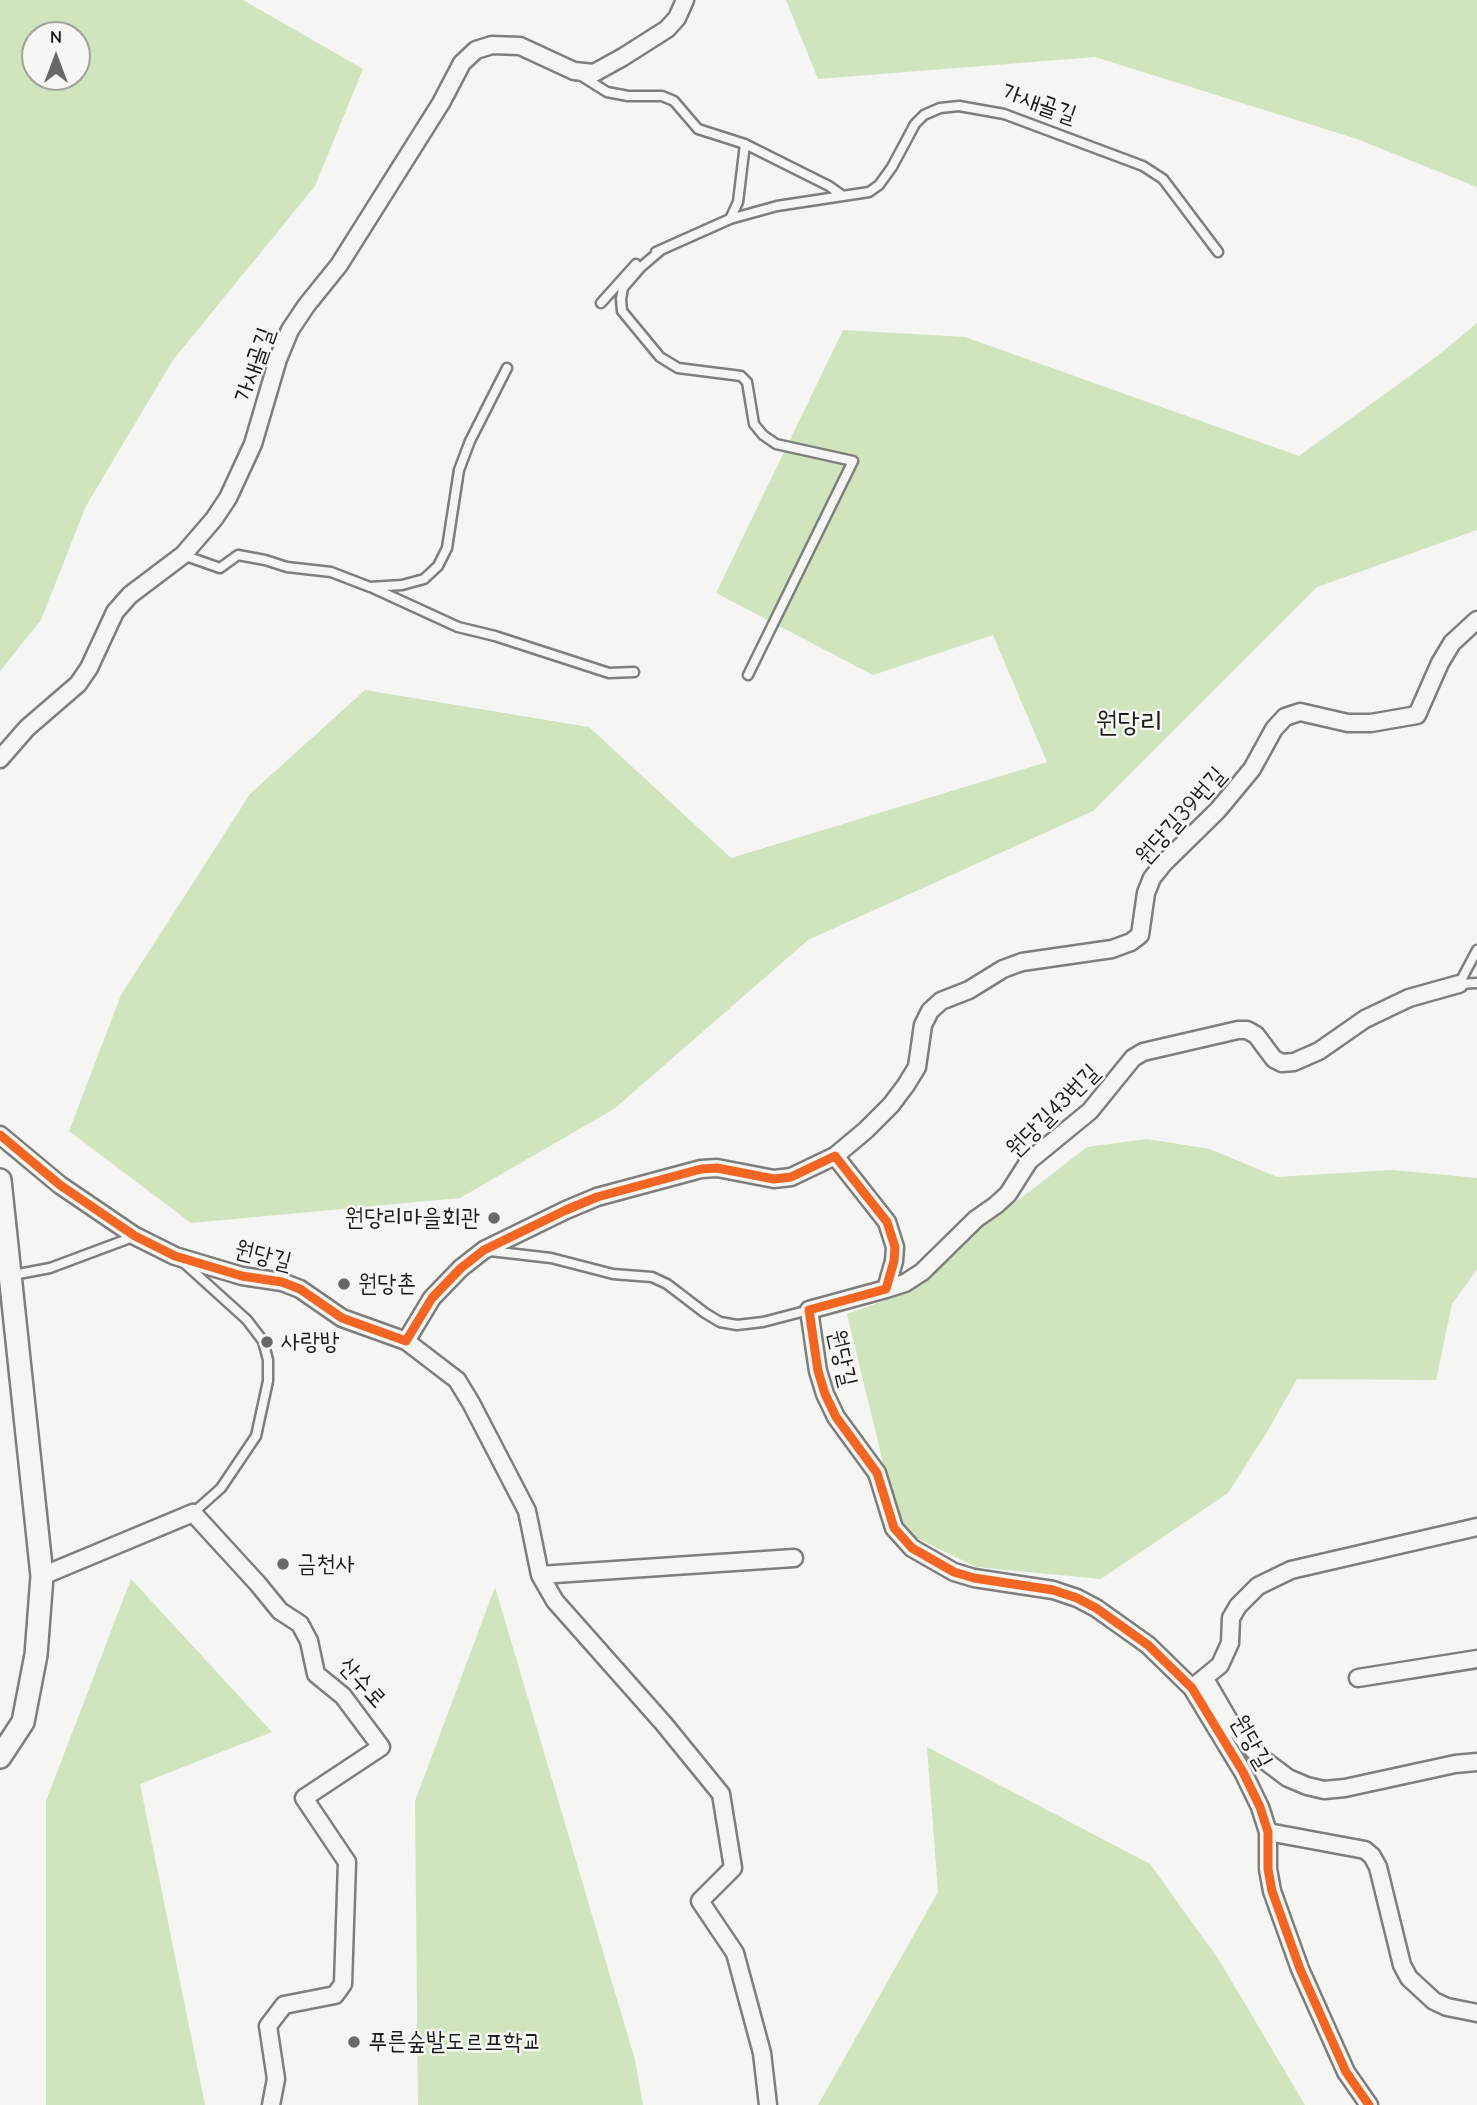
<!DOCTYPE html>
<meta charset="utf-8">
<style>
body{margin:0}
#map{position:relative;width:1477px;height:2105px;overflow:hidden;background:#f5f5f3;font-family:"Comic Neue",sans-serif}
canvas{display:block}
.north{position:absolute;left:21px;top:21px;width:70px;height:70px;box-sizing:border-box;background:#f6f6f2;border:2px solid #9f9f9c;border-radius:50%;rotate:0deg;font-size:19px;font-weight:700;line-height:28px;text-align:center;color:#1c1c1c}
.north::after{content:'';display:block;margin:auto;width:24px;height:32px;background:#686867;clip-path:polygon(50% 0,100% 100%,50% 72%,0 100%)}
</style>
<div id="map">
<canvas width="1477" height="2105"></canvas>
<div class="north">N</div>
</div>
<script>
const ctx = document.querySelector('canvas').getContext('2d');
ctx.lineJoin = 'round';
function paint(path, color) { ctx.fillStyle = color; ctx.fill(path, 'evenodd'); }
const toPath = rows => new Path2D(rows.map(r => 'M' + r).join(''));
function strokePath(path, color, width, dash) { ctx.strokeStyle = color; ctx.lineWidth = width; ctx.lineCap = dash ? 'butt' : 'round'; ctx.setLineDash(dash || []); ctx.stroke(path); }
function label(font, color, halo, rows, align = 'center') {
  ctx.font = font + ' "Comic Neue","Poor Story",sans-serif'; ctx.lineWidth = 5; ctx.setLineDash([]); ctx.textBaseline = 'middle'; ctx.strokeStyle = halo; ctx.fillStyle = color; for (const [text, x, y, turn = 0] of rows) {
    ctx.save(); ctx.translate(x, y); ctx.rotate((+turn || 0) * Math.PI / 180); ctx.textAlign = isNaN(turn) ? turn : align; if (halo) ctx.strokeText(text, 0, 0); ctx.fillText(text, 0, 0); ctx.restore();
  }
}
const green = toPath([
 [0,0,243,0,363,69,315,186,173,360,86,506,41,620,0,671],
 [35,35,77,35,77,77,35,77],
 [786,0,1477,0,1477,187,1357,139,1095,57,818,79],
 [1477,323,1477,530,1317,587,1093,811,808,940,614,1109,460,1198,191,1223,69,1131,121,995,250,794,365,690,589,727,731,858,1047,762,993,635,873,675,716,593,843,330,965,337,1299,456,1436,357],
 [1147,1139,1210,1149,1277,1177,1392,1170,1477,1178,1477,1269,1452,1304,1436,1380,1297,1379,1267,1432,1228,1493,1101,1579,976,1567,911,1535,895,1512,847,1314,912,1291,981,1225,1021,1198,1087,1147],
 [131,1579,272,1732,140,1784,205,2105,46,2105,46,1801],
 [495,1587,635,2060,643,2105,418,2105,415,1801],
 [927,1747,1150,1864,1219,1960,1305,2105,818,2105,938,1892]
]);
const lane = toPath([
 [580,75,607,92,628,96,662,96,674,101,698,129,745,144,738,202,730,219,777,206,869,192,879,185,892,167,915,124,924,115,940,108,959,106,1004,114,1143,166,1163,179,1218,252],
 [745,144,829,186,843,196],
 [661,250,641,267,623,288,621,299,622,311,660,357,678,368,741,376,747,382,754,424,763,435,776,444,853,461,748,675],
 [656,252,730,219],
 [601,303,636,264],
 [183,555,220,568,238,555,265,560,287,567,331,572,370,587,402,585,424,579,438,566,447,548,459,470,470,441,507,368],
 [373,588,458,627,495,636,609,673,634,672],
 [1459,984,1477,950],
 [1459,984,1477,983],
 [490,1251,551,1258,613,1274,652,1277,667,1284,705,1313,720,1322,737,1325,763,1322,809,1310],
 [183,1262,247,1320,263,1341,268,1360,268,1381,256,1436,221,1488,193,1513],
 [13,1275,50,1268,133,1237]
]);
const street = toPath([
 [0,759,27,728,78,684,89,668,115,612,130,595,183,555,214,519,228,498,253,444,278,359,290,330,306,306,339,265,441,103,462,63,476,50,492,45,520,46,574,71,594,73,623,57,667,29,677,18,685,0],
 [0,1135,60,1185,135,1236,175,1256,242,1276,282,1282,300,1289,342,1318,406,1341,432,1298,461,1268,484,1250,566,1210,597,1197,701,1169,717,1168,774,1179,791,1177,835,1156,887,1222,895,1247,894,1261,886,1289,809,1310,818,1371,825,1394,836,1417,877,1473,894,1528,912,1548,954,1572,974,1578,1053,1590,1077,1598,1096,1608,1148,1645,1192,1688,1243,1772,1260,1807,1268,1832,1268,1869,1272,1891,1300,1969,1346,2072,1369,2105],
 [835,1156,866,1130,891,1105,906,1085,917,1067,923,1025,930,1011,941,1001,969,990,1003,969,1022,962,1112,949,1131,942,1140,935,1146,893,1152,878,1164,863,1218,810,1252,769,1274,729,1285,717,1300,712,1348,723,1371,723,1417,715,1440,663,1452,643,1477,620],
 [886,1289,905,1283,922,1272,976,1219,996,1205,1008,1194,1029,1161,1090,1111,1133,1058,1143,1052,1238,1030,1247,1030,1256,1035,1274,1059,1282,1063,1294,1062,1319,1051,1365,1019,1409,998,1459,984],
 [406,1341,457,1380,471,1403,527,1511,540,1575,555,1601,664,1724,721,1794,733,1868,700,1901,735,1953,762,2053,768,2105],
 [540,1575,794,1558],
 [42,1576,193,1513,258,1584,280,1611,300,1624,309,1641,316,1674,343,1696,381,1747,304,1798,347,1862,343,1984,335,1995,284,2005,268,2026,276,2079,271,2105],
 [1358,1678,1477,1659],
 [1205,1679,1230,1722,1244,1740,1260,1757,1288,1778,1307,1786,1324,1790,1345,1788,1455,1764,1477,1762],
 [1192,1688,1220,1665,1230,1643,1231,1618,1238,1606,1258,1586,1291,1570,1477,1527],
 [1268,1832,1365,1850,1372,1856,1378,1867,1402,1965,1409,1978,1434,2001,1447,2007,1477,2013]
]);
const secondary = toPath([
 [0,1180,42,1576,36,1655,23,1722,0,1757]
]);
const bus1 = toPath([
 [0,1135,60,1185,135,1236,175,1256,242,1276,282,1282,300,1289,342,1318,406,1341,432,1298,461,1268,484,1250,566,1210,597,1197,701,1169,717,1168,774,1179,791,1177,835,1156,887,1222,895,1247,894,1261,886,1289,809,1310,818,1371,825,1394,836,1417,877,1473,894,1528,912,1548,954,1572,974,1578,1053,1590,1077,1598,1096,1608,1148,1645,1192,1688,1243,1772,1260,1807,1268,1832,1268,1869,1272,1891,1300,1969,1346,2072,1369,2105]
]);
const markers = [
 [494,1218,7,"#686867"],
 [344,1284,7,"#686867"],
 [267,1342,7,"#686867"],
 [283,1564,7,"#686867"],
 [354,2042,7,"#686867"]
];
const streetNames = [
 ["가새골길",1039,104,19],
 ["가새골길",255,365,-71],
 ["원당길39번길",1181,816,-48],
 ["원당길43번길",1053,1111,-45],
 ["원당길",263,1256,14],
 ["원당길",842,1358,77],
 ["산수로",362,1683,48],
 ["원당길",1251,1742,60]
];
const poiNames = [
 ["원당리마을회관",480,1218,"right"],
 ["원당촌",358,1284],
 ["사랑방",281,1342],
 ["금천사",297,1564],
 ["푸른숲발도르프학교",368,2042]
];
const quarterNames = [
 ["원당리",1129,723]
];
paint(green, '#d0e4bd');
strokePath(lane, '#7e7e7d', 13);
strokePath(street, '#7e7e7d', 21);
strokePath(secondary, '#7e7e7d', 26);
strokePath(lane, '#f5f5f3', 8);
strokePath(street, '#f5f5f3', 16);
strokePath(secondary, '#f5f5f3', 21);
strokePath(bus1, '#f26522', 9);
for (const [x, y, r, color] of markers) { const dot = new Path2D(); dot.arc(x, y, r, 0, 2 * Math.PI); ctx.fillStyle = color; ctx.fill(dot); strokePath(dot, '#f6f6f2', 2.5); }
label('24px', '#1c1c1c', '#f6f6f2', streetNames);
label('24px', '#1c1c1c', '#f6f6f2', poiNames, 'left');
label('28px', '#1c1c1c', '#f6f6f2', quarterNames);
</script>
